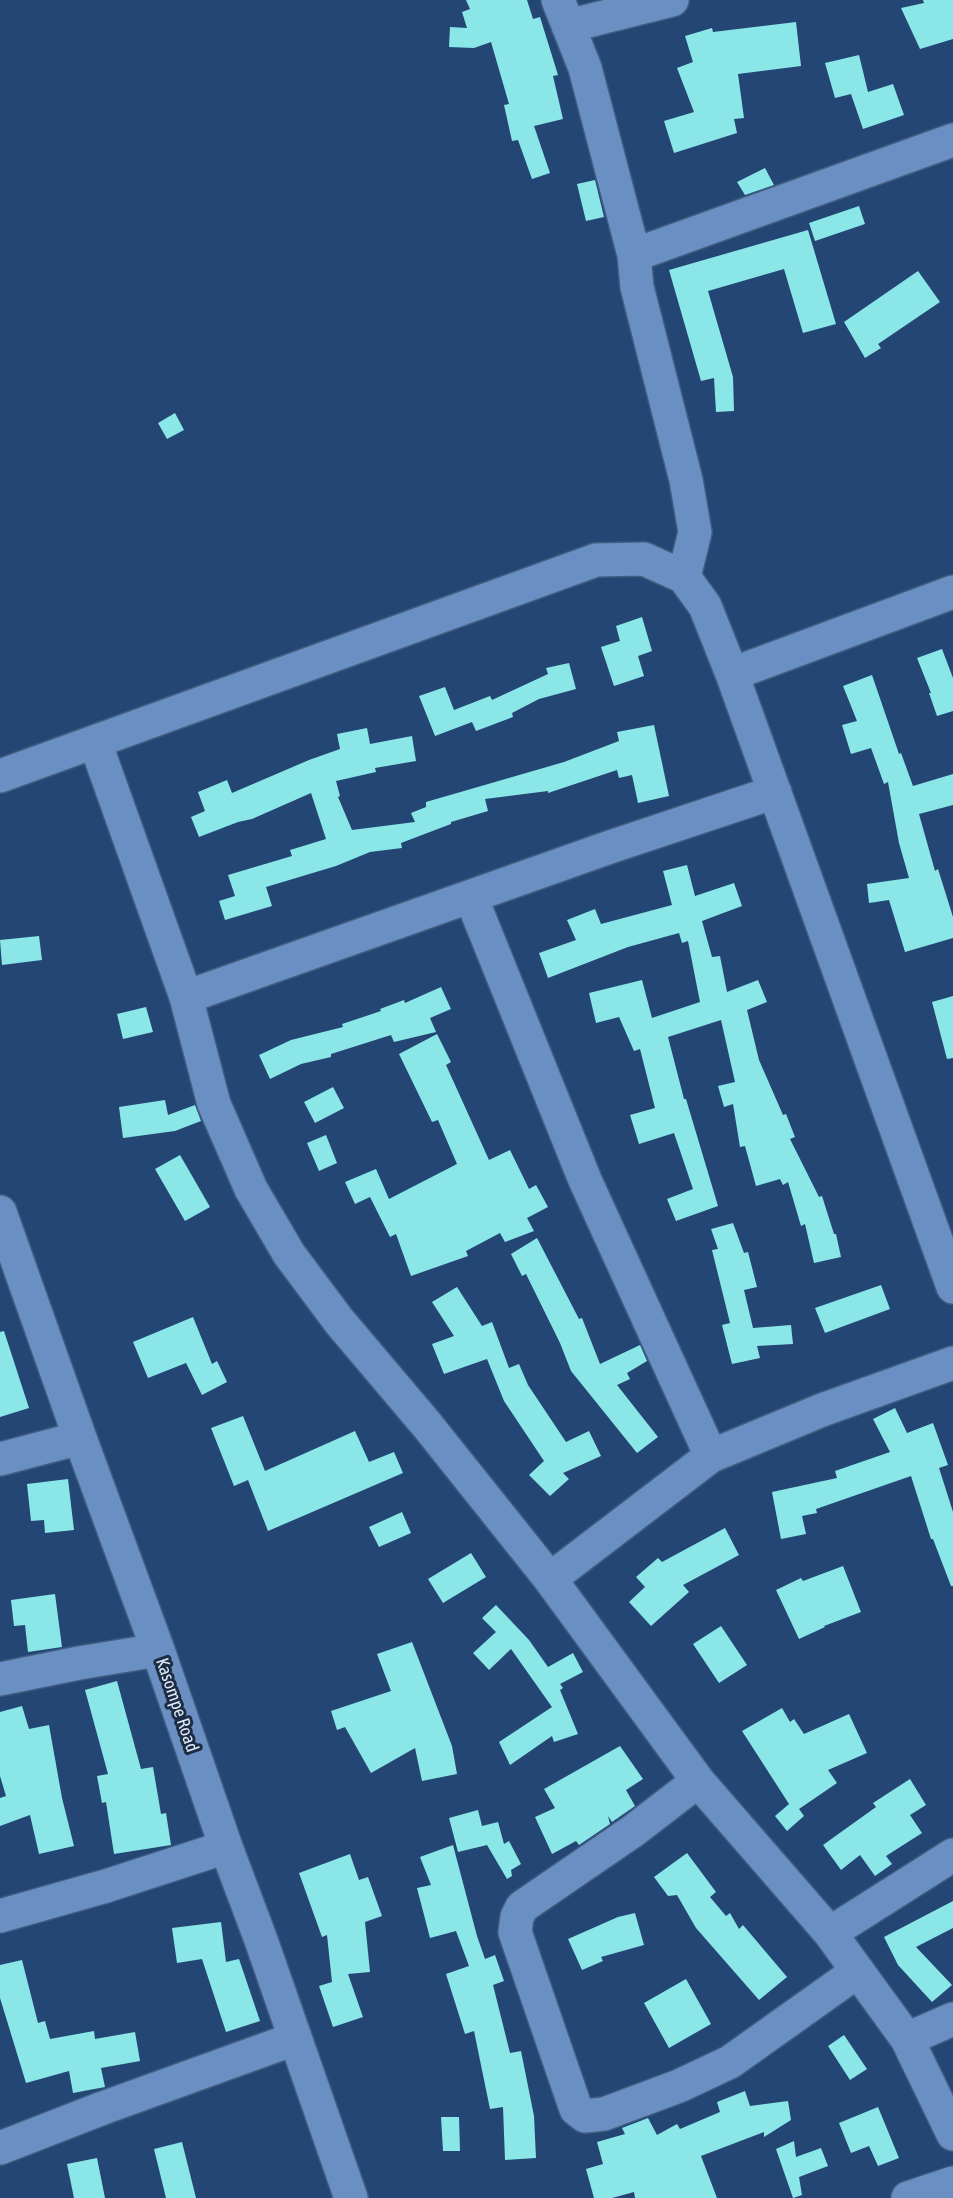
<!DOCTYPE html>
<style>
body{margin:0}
canvas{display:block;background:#234674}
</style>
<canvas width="953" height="2198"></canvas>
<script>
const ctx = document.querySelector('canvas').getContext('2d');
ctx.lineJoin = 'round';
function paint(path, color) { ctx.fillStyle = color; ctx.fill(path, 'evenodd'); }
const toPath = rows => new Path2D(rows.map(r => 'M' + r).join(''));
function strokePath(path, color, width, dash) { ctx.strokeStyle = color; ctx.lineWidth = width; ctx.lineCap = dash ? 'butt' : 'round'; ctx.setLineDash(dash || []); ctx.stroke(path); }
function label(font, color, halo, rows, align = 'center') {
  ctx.font = font + ' "Asap Condensed",sans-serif'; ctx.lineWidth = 6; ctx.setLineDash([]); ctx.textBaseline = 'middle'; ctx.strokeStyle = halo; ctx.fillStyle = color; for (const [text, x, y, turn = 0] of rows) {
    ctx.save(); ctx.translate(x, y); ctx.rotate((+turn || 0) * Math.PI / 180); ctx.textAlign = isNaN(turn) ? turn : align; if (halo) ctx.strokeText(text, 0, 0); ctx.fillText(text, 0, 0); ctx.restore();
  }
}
const building = toPath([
 [466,0,527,0,533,19,540,17,558,75,553,76,563,119,534,126,550,173,532,179,518,140,512,141,504,105,509,104,491,42,474,48,449,47,450,27,467,28,462,12,470,9],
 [923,0,953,0,953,39,920,49,901,8,924,3],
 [796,22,801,66,738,74,744,118,734,119,737,133,674,153,664,121,694,112,677,68,693,62,685,36,712,28,713,32],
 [859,55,868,92,893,84,904,115,863,129,851,94,835,98,825,63],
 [765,168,774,185,745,195,737,182],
 [595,180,604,217,586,221,577,184],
 [859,206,865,224,815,241,809,223],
 [808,230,836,324,803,333,784,269,708,291,733,377,734,411,716,412,714,378,701,381,669,270],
 [918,271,940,302,878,344,881,348,865,358,844,322],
 [175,413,184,430,167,439,158,423],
 [642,617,652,651,638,656,644,676,614,686,601,647,620,641,616,626],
 [942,649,953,678,953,711,937,716,929,693,931,693,917,658],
 [569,663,576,689,539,699,512,713,513,717,476,731,472,722,435,736,419,696,445,687,454,710,490,696,492,700,548,674,546,668],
 [872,675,899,754,901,753,913,786,953,774,953,805,919,814,935,871,938,869,953,917,953,938,905,952,889,900,869,903,867,884,909,878,899,843,888,782,884,784,871,748,851,754,842,725,857,721,843,686],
 [654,725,669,796,638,803,632,775,619,778,617,770,548,793,548,791,485,799,488,811,451,822,451,824,401,843,402,848,370,852,336,866,266,887,272,906,225,920,219,901,235,896,228,875,292,856,290,850,326,839,311,793,252,819,238,822,199,837,191,817,205,811,198,792,227,780,232,793,309,760,340,749,337,734,367,728,370,744,412,736,416,761,375,768,376,772,336,781,340,796,338,797,352,830,415,822,411,813,426,807,426,802,564,762,619,741,617,732],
 [687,865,695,896,734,883,742,906,702,921,712,957,720,956,727,992,758,980,767,1002,747,1010,759,1060,783,1115,786,1114,795,1137,790,1139,819,1197,822,1196,834,1234,836,1234,841,1257,814,1263,805,1224,801,1226,788,1182,783,1185,780,1179,756,1186,745,1146,740,1147,733,1104,724,1107,718,1086,735,1082,721,1020,668,1037,684,1099,686,1099,718,1206,676,1221,667,1199,693,1189,674,1133,639,1144,630,1115,655,1108,640,1049,634,1051,619,1017,596,1023,589,993,642,980,652,1018,700,1002,688,941,682,943,679,933,628,947,548,978,539,953,576,940,567,920,595,909,601,924,672,905,663,871],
 [39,936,42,960,2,965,0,940],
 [441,987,451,1009,430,1018,436,1032,394,1042,391,1035,331,1054,331,1057,301,1064,270,1079,259,1055,291,1040,343,1027,342,1024,381,1011,380,1009,404,1000,405,1003],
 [953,996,953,1058,947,1059,932,1002],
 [146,1007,153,1032,123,1039,117,1014],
 [437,1034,451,1062,446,1065,489,1160,510,1150,529,1189,536,1185,548,1207,527,1218,534,1231,505,1242,500,1233,466,1251,468,1256,411,1276,396,1234,390,1237,370,1197,355,1204,345,1182,376,1169,389,1199,457,1164,438,1120,432,1122,399,1054],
 [333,1087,344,1108,315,1123,304,1102],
 [165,1100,168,1115,195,1105,201,1121,175,1131,123,1138,119,1107],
 [326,1135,337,1163,319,1171,307,1143],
 [180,1155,210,1207,185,1221,155,1169],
 [733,1223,744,1253,748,1252,757,1287,744,1290,753,1328,791,1325,793,1344,757,1346,760,1358,732,1364,722,1325,730,1323,712,1250,718,1249,711,1229],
 [537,1238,579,1319,582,1318,600,1364,640,1345,647,1361,627,1373,630,1379,617,1385,658,1437,637,1453,571,1371,560,1343,526,1274,522,1276,511,1254],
 [881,1285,890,1309,825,1333,815,1308],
 [457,1287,482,1326,492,1322,509,1368,519,1364,528,1385,566,1442,589,1431,601,1456,563,1473,569,1479,550,1496,529,1475,544,1461,504,1401,487,1359,444,1374,432,1344,454,1336,432,1302],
 [193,1317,212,1364,217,1361,227,1382,202,1395,186,1363,148,1378,133,1342],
 [4,1331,29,1408,0,1417,0,1332],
 [895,1408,907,1433,933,1423,948,1465,939,1468,953,1512,953,1586,951,1586,933,1539,931,1539,911,1476,816,1509,817,1513,802,1516,806,1534,781,1539,772,1492,837,1478,835,1471,890,1452,873,1419],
 [243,1416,265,1471,355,1431,369,1462,394,1452,403,1473,268,1531,248,1480,234,1486,211,1428],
 [68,1479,74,1530,45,1533,44,1520,31,1521,27,1484],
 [402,1512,411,1533,379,1547,369,1527],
 [725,1528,739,1555,683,1585,689,1592,651,1626,629,1602,645,1587,636,1577,658,1558,662,1562],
 [471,1553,486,1577,443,1603,428,1579],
 [843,1566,861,1612,824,1626,825,1627,799,1639,776,1590,801,1578,803,1581],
 [55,1594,62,1647,28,1652,25,1625,14,1626,11,1600],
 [496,1605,529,1640,548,1667,573,1653,583,1672,560,1684,563,1688,560,1690,578,1734,554,1742,552,1736,510,1765,499,1742,552,1707,511,1649,489,1670,473,1653,496,1632,482,1618],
 [721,1626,747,1665,719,1683,693,1644],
 [412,1642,452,1746,457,1774,422,1781,415,1748,371,1773,345,1727,337,1730,331,1711,391,1691,377,1654],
 [117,1681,141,1769,153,1767,161,1814,166,1813,171,1845,114,1854,106,1802,102,1803,97,1776,108,1774,85,1690],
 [22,1706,29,1729,49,1725,62,1798,74,1846,39,1854,30,1815,0,1826,0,1798,6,1796,0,1776,0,1712],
 [782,1708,790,1722,794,1719,804,1734,849,1714,867,1753,828,1770,837,1783,799,1809,804,1816,787,1831,775,1816,789,1804,742,1731],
 [620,1746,643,1779,626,1790,635,1806,612,1822,608,1816,610,1824,579,1845,576,1841,552,1854,535,1817,555,1808,544,1789],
 [910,1779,926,1805,910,1815,922,1833,886,1856,892,1864,875,1876,860,1855,841,1870,823,1845,876,1807,873,1803],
 [478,1810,482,1826,498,1822,504,1844,509,1841,521,1864,511,1870,512,1876,507,1879,487,1845,458,1852,449,1818],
 [453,1845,477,1936,485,1959,495,1955,504,1981,493,1985,510,2053,521,2051,534,2116,536,2158,505,2160,503,2107,490,2109,474,2031,465,2034,446,1974,469,1966,456,1931,430,1938,417,1888,431,1885,420,1857],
 [687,1853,716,1892,710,1897,726,1916,730,1913,739,1929,743,1925,787,1977,759,2000,696,1928,677,1895,668,1896,654,1877],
 [350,1854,359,1880,368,1877,382,1916,365,1922,370,1972,348,1974,363,2017,333,2027,319,1986,332,1982,327,1935,322,1937,299,1873],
 [953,1901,953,1928,916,1947,952,1985,932,2002,898,1965,884,1937],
 [635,1913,644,1945,601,1957,603,1961,582,1970,568,1939,618,1917],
 [221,1922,226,1962,239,1959,260,2021,226,2032,202,1959,177,1963,172,1928],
 [22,1960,38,2023,45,2021,50,2039,94,2031,95,2039,135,2032,140,2061,101,2068,105,2087,73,2093,69,2071,26,2083,0,1998,0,1965],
 [686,1979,711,2024,669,2048,644,2003],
 [844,2035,867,2069,850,2080,828,2046],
 [745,2091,750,2106,788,2101,791,2120,764,2137,764,2132,701,2156,717,2198,635,2198,634,2192,612,2198,594,2198,586,2169,603,2164,597,2142,625,2134,622,2128,648,2118,657,2135,677,2124,680,2129,720,2112,717,2102],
 [878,2107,899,2158,878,2166,869,2146,851,2153,839,2123],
 [441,2117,459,2117,460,2151,443,2151],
 [794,2141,796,2157,821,2148,828,2166,799,2177,802,2195,793,2198,776,2149],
 [182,2142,196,2198,166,2198,154,2149],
 [97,2158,105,2198,74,2198,67,2164]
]);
const minor = toPath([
 [558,0,585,68,634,255,637,287,686,480,695,532,684,577],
 [568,26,672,0],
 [634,255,953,140],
 [732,674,953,592],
 [95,742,186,997,214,1104,251,1189,289,1254,339,1321,427,1425,550,1579,698,1781,830,1933,907,2039,953,2134],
 [0,776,596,560,644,559,684,577,705,606,732,674,953,1287],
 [471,897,585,1180,711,1456],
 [186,997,610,847,775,792],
 [0,1212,80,1438,158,1650,226,1847,261,1940,351,2198],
 [0,1459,80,1438],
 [550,1579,711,1456,822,1410,953,1363],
 [0,1679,79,1663,158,1650],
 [698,1781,633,1831,522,1907,517,1917,515,1932,576,2109,585,2116,604,2114,679,2086,730,2062,858,1971],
 [0,1916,106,1886,226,1847],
 [830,1933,953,1855],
 [907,2039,953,2019],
 [0,2148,103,2108,294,2039],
 [908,2198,953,2183]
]);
const streetNames = [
 ["Kasompe Road",177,1705,71]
];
paint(building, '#8be7e7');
strokePath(minor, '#405d81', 36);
strokePath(minor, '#6a90c3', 33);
label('18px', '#deeafb', '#1d2c42', streetNames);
</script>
